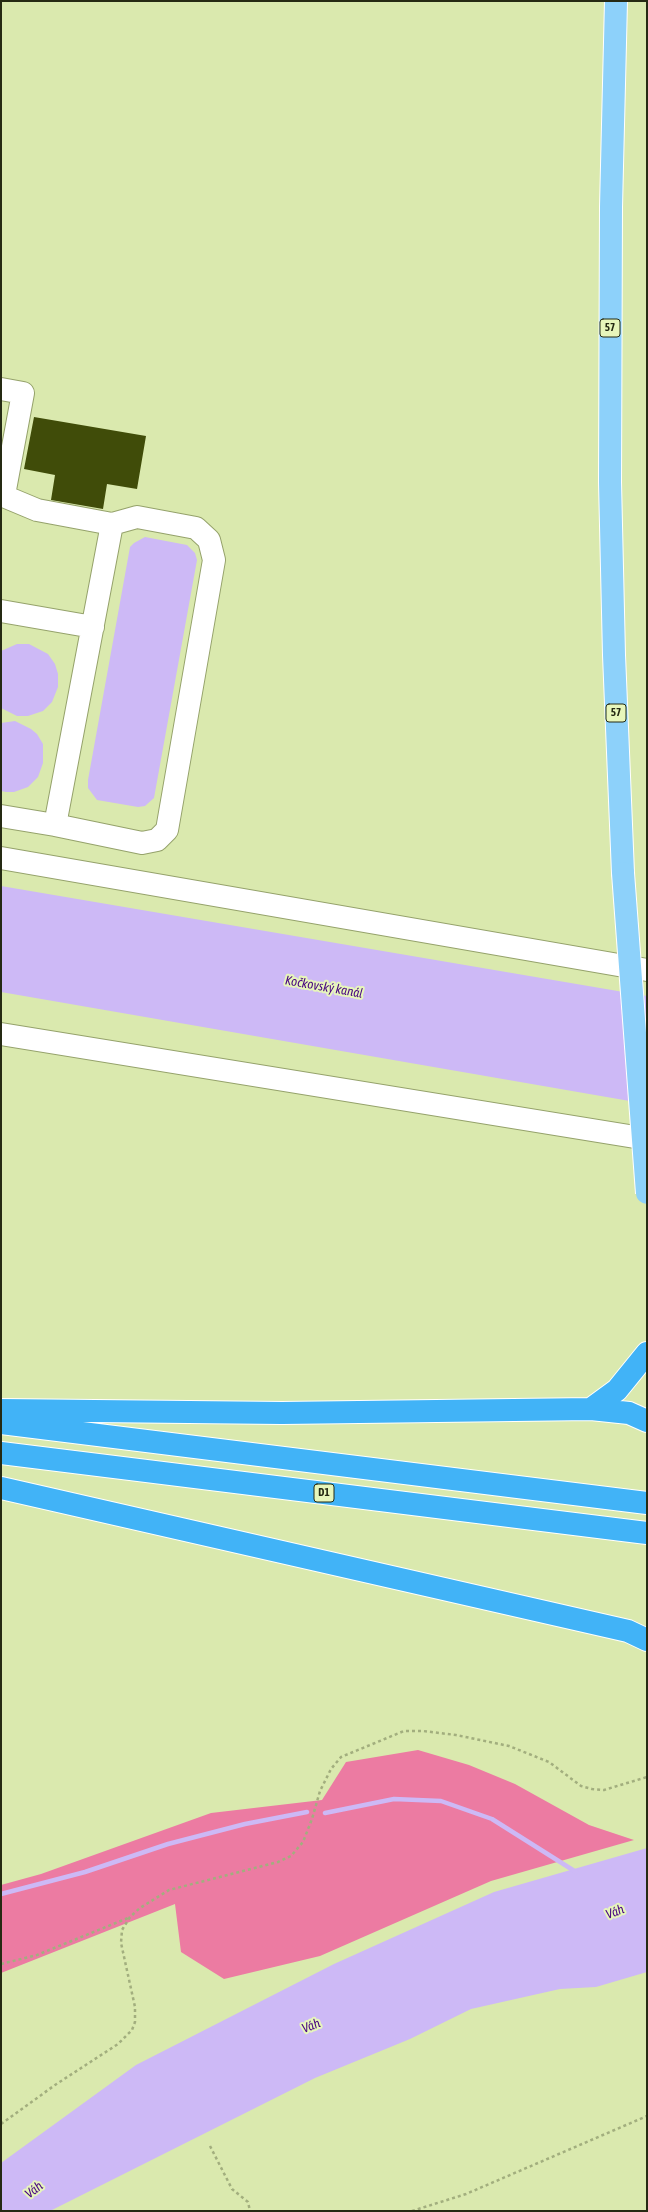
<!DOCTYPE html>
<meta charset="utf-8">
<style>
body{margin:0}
#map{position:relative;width:648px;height:2212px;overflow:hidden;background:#dae9ae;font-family:"Asap Condensed",sans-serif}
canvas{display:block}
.frame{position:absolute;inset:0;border:2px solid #252a13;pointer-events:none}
</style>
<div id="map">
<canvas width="648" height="2212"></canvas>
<div class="frame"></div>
</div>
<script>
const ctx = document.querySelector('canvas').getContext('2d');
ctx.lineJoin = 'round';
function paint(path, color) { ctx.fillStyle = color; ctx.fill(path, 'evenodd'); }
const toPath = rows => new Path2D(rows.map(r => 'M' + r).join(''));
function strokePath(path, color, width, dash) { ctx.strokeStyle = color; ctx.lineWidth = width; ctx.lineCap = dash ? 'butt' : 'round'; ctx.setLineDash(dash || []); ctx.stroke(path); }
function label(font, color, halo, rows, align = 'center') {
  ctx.font = font + ' "Asap Condensed",sans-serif'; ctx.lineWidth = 4; ctx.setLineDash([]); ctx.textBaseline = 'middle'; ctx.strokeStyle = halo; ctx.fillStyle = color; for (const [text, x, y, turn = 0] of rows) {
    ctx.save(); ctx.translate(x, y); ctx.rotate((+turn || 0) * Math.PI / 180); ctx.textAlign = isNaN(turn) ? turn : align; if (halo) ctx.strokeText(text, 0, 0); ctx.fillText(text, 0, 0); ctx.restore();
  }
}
const forest = toPath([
 [418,1750,469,1765,515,1784,589,1825,634,1840,491,1881,320,1956,224,1979,181,1952,175,1904,1,1973,1,1885,41,1874,211,1813,322,1800,346,1762]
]);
const water = toPath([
 [145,537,187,545,195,553,197,560,154,798,145,806,138,807,97,800,88,788,88,780,130,547,134,543],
 [17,644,29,644,48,654,55,664,58,674,58,687,52,702,43,711,28,716,17,716,1,708,1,651],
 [15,721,31,729,37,734,43,744,43,763,38,777,28,787,14,792,6,792,1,791,1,723],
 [1,886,647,996,647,1104,1,992],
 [647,1848,647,1972,596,1987,560,1989,471,2009,410,2039,315,2078,50,2211,1,2211,1,2163,136,2065,334,1964,494,1892]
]);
const stream = toPath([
 [325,1813,394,1799,441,1801,492,1819,576,1872],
 [1,1894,85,1872,168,1844,245,1824,307,1812]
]);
const building = toPath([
 [34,417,146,436,137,489,107,484,103,509,51,500,55,475,24,469]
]);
const path = toPath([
 [1,1964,37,1955,128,1918],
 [1,2124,55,2085,118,2044,132,2030,135,2022,135,2007,121,1943,122,1930,130,1917,140,1908,169,1890,278,1862,291,1856,303,1842,312,1819,320,1791,331,1769,341,1757,404,1731,423,1731,456,1735,509,1746,549,1762,581,1786,592,1789,604,1790,647,1777],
 [210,2146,232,2189,248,2202,250,2211],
 [412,2211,466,2194,647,2116]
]);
const minor = toPath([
 [1,389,23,393,4,495],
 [1,495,37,510,112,524,137,517,196,528,209,540,214,560,167,830,157,840,142,843,55,825],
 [1,611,93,627],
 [1,816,55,825,112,524],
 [1,858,647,970],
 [1,1034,647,1139]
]);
const major = toPath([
 [616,1,611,207,610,482,614,655,623,873]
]);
const highway = toPath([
 [591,1409,617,1390,647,1353],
 [1,1410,282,1413,591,1409,629,1413,647,1421],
 [1,1423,647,1503],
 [1,1453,647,1533],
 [1,1488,628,1631,647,1640]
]);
const majorBridge = toPath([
 [623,873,647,1193]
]);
const shields = [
 [610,328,20],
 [616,713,20],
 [324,1493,20]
];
const shieldNames = [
 ["57",610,328],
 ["57",616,713],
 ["D1",324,1493]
];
const waterNames = [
 ["Kočkovský kanál",324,987,10],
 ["Váh",615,1912,-20],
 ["Váh",311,2026,-21],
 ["Váh",34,2190,-38]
];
paint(forest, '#ec7ba2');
paint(water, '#cdb9f6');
strokePath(stream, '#cdb9f6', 4.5);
paint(building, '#404c09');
strokePath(minor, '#95a26b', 24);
strokePath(major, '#fff', 24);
strokePath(highway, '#fff', 24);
strokePath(path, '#a2ae7e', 2.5, [3, 3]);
strokePath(minor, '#fff', 22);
strokePath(major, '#8dd1fa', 22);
strokePath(highway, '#41b3f7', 22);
strokePath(majorBridge, '#fff', 24, []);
strokePath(majorBridge, '#8dd1fa', 22);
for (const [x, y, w] of shields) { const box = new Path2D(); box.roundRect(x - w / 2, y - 9, w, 18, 3); ctx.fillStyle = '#e7f6bb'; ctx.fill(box); strokePath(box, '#252a13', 1); }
label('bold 11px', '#252a13', null, shieldNames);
label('italic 13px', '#460280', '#e7f6bb', waterNames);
</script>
